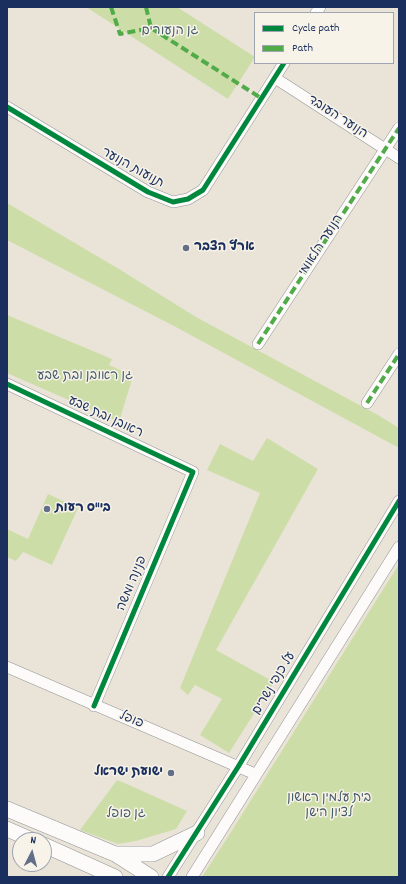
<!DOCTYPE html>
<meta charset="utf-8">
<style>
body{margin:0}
#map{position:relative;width:406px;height:884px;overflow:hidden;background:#eae4d8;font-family:Dekko,sans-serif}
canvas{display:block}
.frame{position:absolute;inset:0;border:8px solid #1b2f5e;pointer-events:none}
.legend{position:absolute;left:254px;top:12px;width:140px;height:52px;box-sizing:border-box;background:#f7f3e8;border:1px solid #9fa5b1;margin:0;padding:5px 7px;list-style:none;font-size:12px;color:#1b2f5e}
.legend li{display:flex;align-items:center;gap:8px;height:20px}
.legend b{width:20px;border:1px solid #9fa5b1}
.north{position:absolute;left:12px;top:832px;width:40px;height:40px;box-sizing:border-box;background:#f7f3e8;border:1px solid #9fa5b1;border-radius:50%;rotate:6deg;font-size:11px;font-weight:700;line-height:16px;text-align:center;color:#1b2f5e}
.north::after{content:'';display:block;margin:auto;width:14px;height:18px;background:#636e89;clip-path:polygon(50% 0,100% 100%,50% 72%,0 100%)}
</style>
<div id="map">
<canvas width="406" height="884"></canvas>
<div class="frame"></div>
<ul class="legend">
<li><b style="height:5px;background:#00873e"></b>Cycle path</li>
<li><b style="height:5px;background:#52ab49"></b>Path</li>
</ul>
<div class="north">N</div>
</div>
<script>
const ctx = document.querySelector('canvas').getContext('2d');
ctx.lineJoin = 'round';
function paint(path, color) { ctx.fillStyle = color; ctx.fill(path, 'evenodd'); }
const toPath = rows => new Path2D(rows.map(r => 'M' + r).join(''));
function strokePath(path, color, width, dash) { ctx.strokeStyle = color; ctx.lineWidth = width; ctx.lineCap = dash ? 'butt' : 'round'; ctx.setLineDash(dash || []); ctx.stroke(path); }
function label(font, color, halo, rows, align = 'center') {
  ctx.font = font + ' Dekko,"Playpen Sans Hebrew",sans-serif'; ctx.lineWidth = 3; ctx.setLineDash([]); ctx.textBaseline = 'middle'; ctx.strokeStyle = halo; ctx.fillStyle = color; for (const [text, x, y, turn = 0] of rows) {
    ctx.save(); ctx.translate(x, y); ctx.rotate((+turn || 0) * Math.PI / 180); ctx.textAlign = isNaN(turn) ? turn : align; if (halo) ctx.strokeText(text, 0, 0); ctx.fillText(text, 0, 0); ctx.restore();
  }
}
const green = toPath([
 [86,7,177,7,255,57,228,99],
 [7,203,119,269,196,317,378,415,399,428,399,448,174,326,7,240],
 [7,315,112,359,109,365,133,376,119,422,7,373],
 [267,438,318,469,216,650,274,682,229,753,200,735,222,699,195,685,188,695,180,688,260,493,207,470,220,444,253,461],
 [48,494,78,508,52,565,23,552,16,561,7,557,7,529,28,539],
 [399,564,399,877,202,877,231,832],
 [117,780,129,785,187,811,176,829,136,841,118,844,80,830]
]);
const street = toPath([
 [316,13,320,7],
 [275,78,399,158],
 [7,107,148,192,173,202,188,199,203,190,284,63],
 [258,344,399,128],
 [7,384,193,472,94,706],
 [367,403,399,354],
 [7,667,255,774],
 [168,877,238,767,399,501],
 [192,877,399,547]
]);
const secondary = toPath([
 [7,809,115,854,151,877],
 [7,829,32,840],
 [44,845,115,877],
 [115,854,153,854,197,833]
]);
const quiet = toPath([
 [111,7,120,34,151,28,261,98],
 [146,7,151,28],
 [258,344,399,128],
 [367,403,399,354]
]);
const cycleway = toPath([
 [7,107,148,192,173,202,188,199,203,190,284,63],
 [7,384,193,472,94,706],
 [168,877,238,767,399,501]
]);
const markers = [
 [186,248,4,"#636e89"],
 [47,509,4,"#636e89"],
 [171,773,4,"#636e89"]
];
const parkNames = [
 ["גן הנעורים",170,32],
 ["גן ראובן ובת שבע",85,377],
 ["בית עלמין ראשון",329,799],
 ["לציון הישן",329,814],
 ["גן פופל",126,815]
];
const streetNames = [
 ["הנוער העובד",337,118,33],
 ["תנועות הנוער",132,169,29],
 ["הנוער הלאומי",322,246,-57],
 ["ראובן ובת שבע",105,418,25],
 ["פנינה ומשה",133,584,-67],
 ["על כנפי נשרים",275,684,-59],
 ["פופל",131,721,23]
];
const poiNames = [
 ["ארץ הצבר",194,248],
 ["בי\"ס רעות",55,509],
 ["ישועת ישראל",163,773,"right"]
];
paint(green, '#cddda8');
strokePath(street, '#939495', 12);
strokePath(secondary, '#939495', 16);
strokePath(street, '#fcfbf9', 11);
strokePath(secondary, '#fcfbf9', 15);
strokePath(quiet, '#52ab49', 4, [8, 4]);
strokePath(cycleway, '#00873e', 5);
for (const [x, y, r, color] of markers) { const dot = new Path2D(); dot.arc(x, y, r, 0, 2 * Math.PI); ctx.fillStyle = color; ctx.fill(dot); strokePath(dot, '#f7f3e8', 1.5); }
label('13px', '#425967', '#f7f3e8', parkNames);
label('13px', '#1b2f5e', '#f7f3e8', streetNames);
label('bold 13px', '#1b2f5e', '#f7f3e8', poiNames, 'left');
</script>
